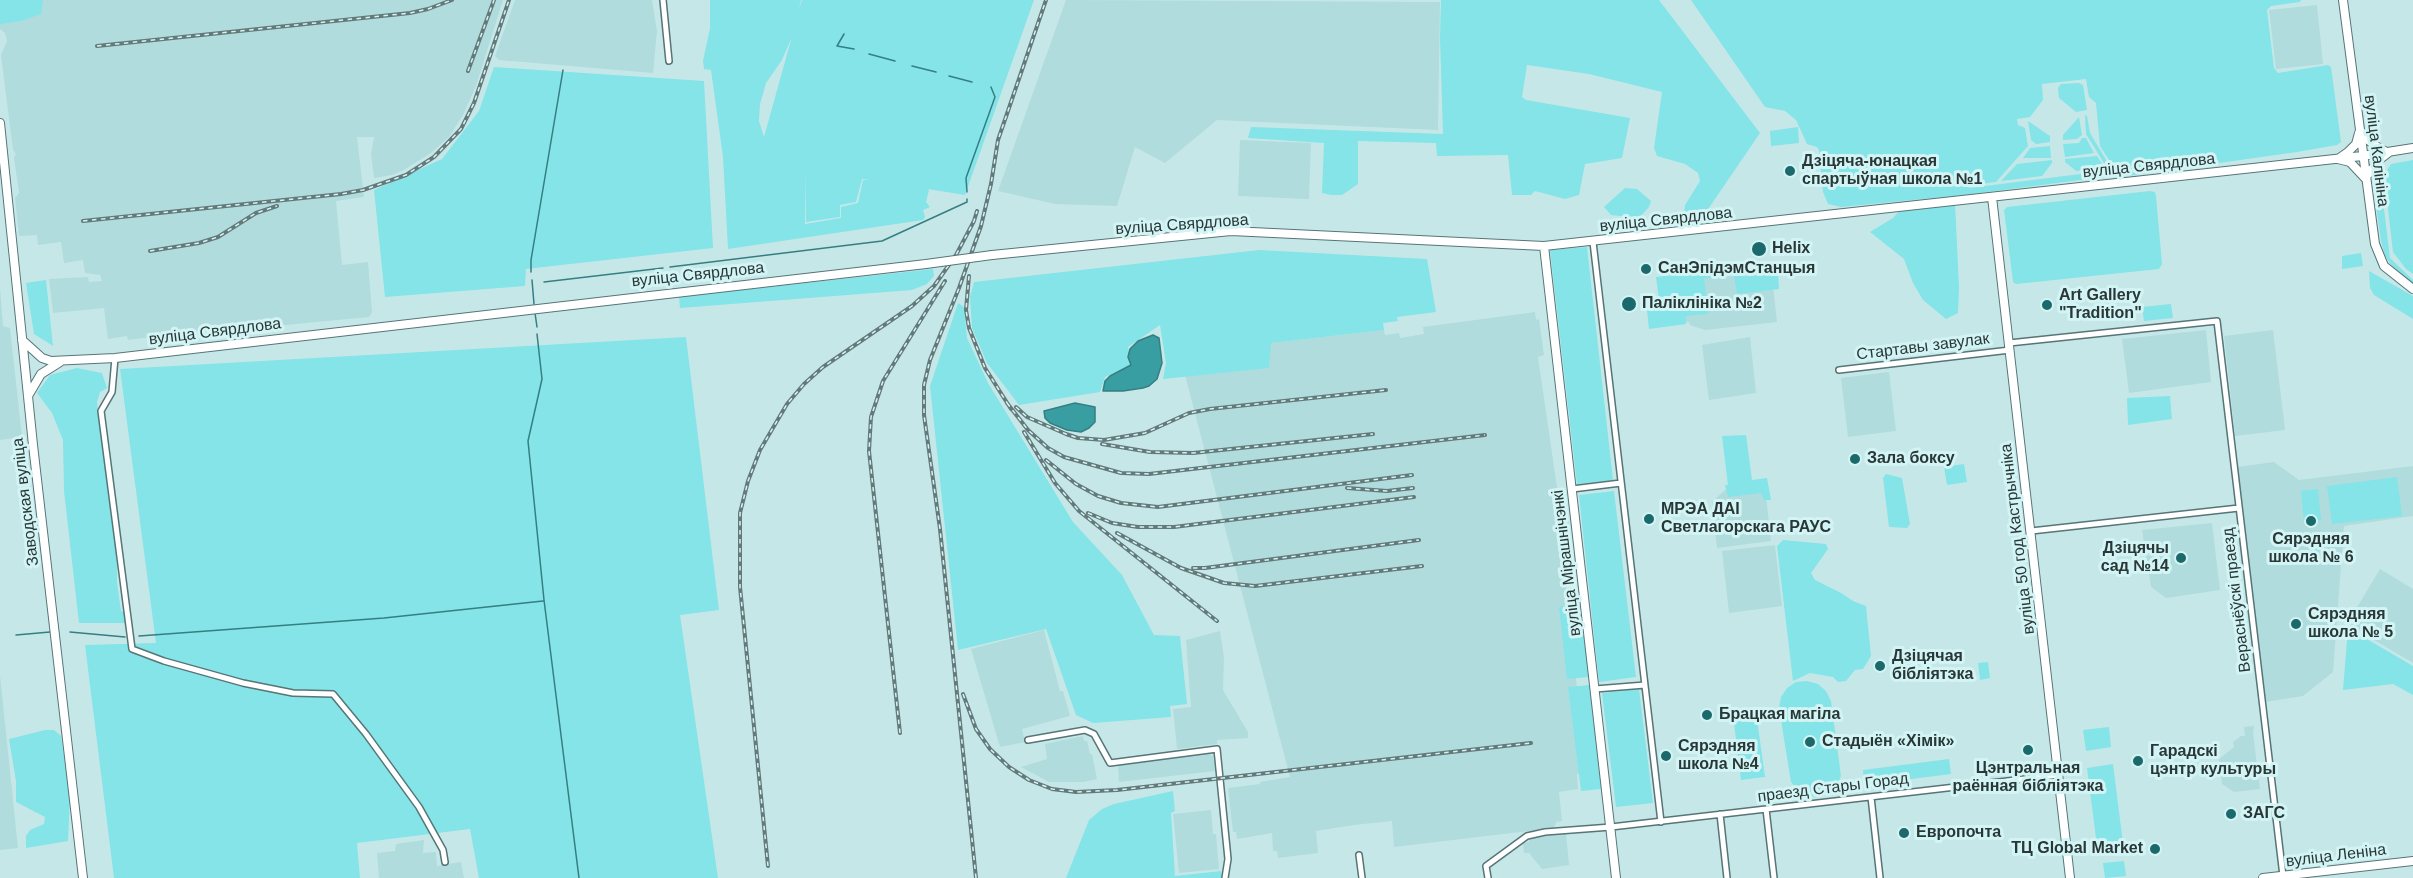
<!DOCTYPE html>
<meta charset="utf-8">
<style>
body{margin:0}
canvas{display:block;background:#c6e7e8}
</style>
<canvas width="2413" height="878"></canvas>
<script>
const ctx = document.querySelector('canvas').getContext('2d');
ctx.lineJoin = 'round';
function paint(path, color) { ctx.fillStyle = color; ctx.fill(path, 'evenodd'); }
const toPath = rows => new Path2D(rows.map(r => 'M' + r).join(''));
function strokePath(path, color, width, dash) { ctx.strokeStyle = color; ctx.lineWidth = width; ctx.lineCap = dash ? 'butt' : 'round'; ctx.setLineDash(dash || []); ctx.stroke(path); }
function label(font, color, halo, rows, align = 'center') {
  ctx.font = font + ' Arial,sans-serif'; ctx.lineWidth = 6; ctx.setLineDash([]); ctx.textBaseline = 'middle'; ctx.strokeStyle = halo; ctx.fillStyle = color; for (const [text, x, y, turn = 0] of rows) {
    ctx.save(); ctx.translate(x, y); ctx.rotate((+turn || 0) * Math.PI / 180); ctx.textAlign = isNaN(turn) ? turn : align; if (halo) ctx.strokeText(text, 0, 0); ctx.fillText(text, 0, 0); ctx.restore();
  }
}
const built = toPath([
 [0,0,503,0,476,86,463,115,449,137,431,153,402,171,392,175,374,178,371,154,374,137,357,137,364,197,336,201,342,265,368,262,372,312,369,317,255,328,254,323,128,340,127,336,108,339,104,308,53,313,49,279,88,277,89,282,102,281,100,275,85,273,83,260,64,263,61,242,38,245,37,235,19,236,15,198,19,193,14,158,16,154,13,150,1,55,7,41,5,33,0,29],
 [515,0,652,0,657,31,653,73,499,60,495,56],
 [1066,0,1440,2,1438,130,1217,120,1165,163,1135,147,1117,206,1055,204,998,191],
 [2317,5,2323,64,2276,69,2269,10],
 [1240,140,1311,143,1309,199,1238,196],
 [1771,268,1777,322,1705,330,1690,325,1689,322,1682,323,1685,278],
 [0,287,3,326,10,328,22,437,0,440],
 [1535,312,1536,320,1539,319,1544,355,1538,357,1559,501,1566,504,1572,546,1562,548,1586,772,1577,774,1578,789,1559,792,1562,821,1556,822,1554,828,1394,847,1392,821,1354,825,1316,831,1318,853,1278,858,1277,851,1273,851,1272,833,1237,839,1236,832,1233,832,1228,788,1260,784,1260,782,1290,777,1185,375,1271,343,1384,330,1385,335,1399,333,1400,338,1424,334,1423,327],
 [2206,330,2211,382,2129,393,2122,339],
 [2273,330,2285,430,2235,436,2224,336],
 [1750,337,1756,393,1709,400,1702,345],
 [1889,372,1896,431,1848,437,1841,378],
 [2274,462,2299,480,2413,466,2413,516,2344,526,2333,672,2303,696,2265,702,2237,467],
 [1765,486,1771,541,1717,548,1712,502,1725,490],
 [2212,523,2220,590,2166,598,2151,587,2142,530],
 [1775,545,1782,606,1729,613,1722,551],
 [2380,569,2413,589,2413,663,2347,624],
 [1044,630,1060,691,1063,691,1070,716,1022,729,1025,742,1000,747,971,649],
 [1220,631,1224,658,1223,690,1248,732,1248,738,1217,740,1217,744,1177,749,1173,709,1191,707,1186,640],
 [0,675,18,848,0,850],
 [2254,726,2253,733,2260,789,2234,792,2222,784,2219,759,2234,747,2233,742,2241,736,2245,736,2244,727],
 [1083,736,1084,741,1087,741,1090,754,1092,754,1097,779,1084,782,1049,782,1021,767,1047,759,1045,744],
 [1208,753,1213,756,1215,771,1119,782,1118,765],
 [1211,810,1213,834,1216,834,1219,869,1179,873,1173,814],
 [1566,832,1569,865,1542,869,1529,853,1524,853,1523,843,1529,842,1528,837],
 [424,840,423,853,436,852,437,866,461,862,464,878,379,878,377,853,395,851,396,844]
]);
const green = toPath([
 [0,0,43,0,41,14,21,21,0,24],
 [710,0,801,0,799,9,802,0,1034,0,965,195,928,189,929,190,926,202,930,207,923,210,925,217,923,220,728,249,723,157,711,70,704,69,703,61,710,28],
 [791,39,791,40,764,137,759,121,760,104,766,83,782,60],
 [805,169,806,222,840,217,840,205,856,202,862,179,870,180,863,180,858,203,841,207,841,218,805,224],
 [1441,0,1659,0,1760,133,1700,221,1690,221,1684,214,1685,205,1700,181,1698,173,1685,164,1657,156,1654,148,1662,92,1589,74,1527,65,1522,97,1526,100,1630,118,1622,158,1585,164,1579,195,1565,199,1535,191,1531,195,1512,195,1508,155,1437,156,1436,143,1358,141,1358,184,1342,195,1331,195,1322,193,1324,143,1248,138,1251,127,1443,134,1440,38],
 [1691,0,2301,0,2300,2,2271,6,2267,10,2274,68,2278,73,2328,65,2331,67,2341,142,2337,145,2297,152,2120,177,2100,146,2096,103,2089,97,2086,79,2042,84,2043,100,2030,117,2017,119,2018,125,2025,128,2028,146,1996,182,1970,185,1969,188,2112,170,2112,176,1964,195,1841,207,1828,204,1823,192,1819,150,1817,147,1807,144,1796,120,1785,111,1765,107],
 [494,67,704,81,713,248,526,269,525,286,385,297,374,190,442,159,479,111],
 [2079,83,2083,85,2087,110,2076,112,2059,98,2058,88,2061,84],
 [2085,115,2087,116,2090,133,2111,168,2107,168,2086,134],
 [2079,117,2082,135,2077,139,2063,140,2063,135],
 [2028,121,2050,136,2050,142,2036,144,2031,140],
 [1798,127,1799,143,1771,146,1770,131],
 [2082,138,2086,138,2094,153,2065,157,2063,144,2079,143],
 [2050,146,2051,158,2023,158,2030,148],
 [2097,156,2104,167,2076,171,2065,162,2065,159],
 [2052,160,2052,163,2042,176,2001,181,2017,164],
 [2413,160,2413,274,2406,269,2393,252,2384,175,2391,164],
 [2380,176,2390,258,2413,280,2413,283,2392,266,2385,256,2381,241,2372,177],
 [1625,188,1637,189,1651,201,1649,207,1639,218,1611,215,1604,207],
 [2150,191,2155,192,2156,196,2162,264,2159,269,2016,284,2013,282,2004,210,2007,207],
 [1955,203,1959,287,1958,313,1946,319,1923,300,1913,283,1904,259,1870,232,1893,218,1902,208],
 [1587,247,1613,480,1577,484,1550,250],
 [1259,250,1427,259,1436,312,1397,317,1398,321,1383,323,1384,330,1271,343,1269,368,1163,379,1166,363,1160,325,1128,347,1131,365,1105,377,1100,392,1019,405,987,363,972,328,970,297,974,282],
 [2361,253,2363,266,2342,269,2342,256],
 [1744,267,1745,277,1778,273,1779,289,1737,294,1734,275,1704,278,1708,314,1686,316,1686,324,1649,329,1647,310,1660,308,1656,277],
 [933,269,934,276,927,284,912,290,680,308,679,297],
 [2369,271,2413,296,2413,319,2374,295,2370,288],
 [46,280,53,346,34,334,26,283],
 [958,303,964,307,967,338,988,383,1073,522,1122,575,1154,635,1180,636,1187,704,1170,706,1171,717,1093,723,1076,715,1046,629,958,650,930,386],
 [2171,304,2173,318,2144,321,2142,307],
 [686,337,719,610,680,615,718,878,479,878,470,829,357,843,360,878,114,878,85,645,156,643,120,369],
 [77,368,102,373,107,388,100,392,97,402,111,517,119,555,117,561,117,582,121,611,130,613,130,623,79,623,64,491,63,440,52,413,37,393,50,375],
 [2170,396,2172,419,2128,425,2127,398],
 [1746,435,1752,480,1767,478,1771,500,1764,500,1761,493,1728,497,1725,485,1728,485,1722,436],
 [1964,464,1967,482,1947,485,1944,467],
 [1886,474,1902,478,1910,524,1907,528,1889,527,1883,478],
 [2397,477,2402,516,2332,524,2327,486],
 [2318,489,2321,520,2304,522,2301,491],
 [1614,491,1636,677,1599,682,1579,495],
 [2316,536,2319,553,2311,555,2308,537],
 [1783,540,1826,544,1828,549,1811,573,1815,580,1841,593,1853,601,1866,606,1871,656,1863,669,1855,670,1846,681,1838,682,1833,677,1810,673,1793,681,1777,546],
 [1580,604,1589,677,1567,679,1559,607],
 [2348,628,2413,666,2413,695,2393,684,2343,690],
 [1988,662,1990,678,1980,680,1978,663],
 [1807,681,1818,684,1826,691,1831,701,1841,776,1837,786,1829,793,1819,797,1803,795,1791,782,1779,708,1781,697,1787,688,1796,682],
 [1590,685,1601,789,1581,791,1568,687],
 [1639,689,1653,803,1616,807,1602,693],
 [1756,712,1765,777,1741,780,1733,715],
 [2109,727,2111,747,2086,751,2083,730],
 [45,730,54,730,61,736,70,797,68,841,26,848,26,836,30,830,44,824,45,817,16,802,16,781,9,739],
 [1949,759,1951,774,1864,785,1863,770],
 [2113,764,2123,843,2097,846,2087,768],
 [1173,791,1175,811,1171,813,1175,876,1221,871,1222,878,1066,878,1089,820,1102,809,1114,804],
 [2124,861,2126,876,2105,878,2103,863]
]);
const water = toPath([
 [1153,335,1159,338,1162,363,1157,379,1149,386,1143,388,1123,391,1103,391,1105,381,1110,376,1131,365,1128,357,1130,349,1138,341,1153,335],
 [1075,403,1095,407,1095,422,1089,428,1081,432,1067,430,1050,423,1045,418,1044,411,1075,403]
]);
const stream = toPath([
 [844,34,837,46,854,49],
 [869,54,895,61],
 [912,66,936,72],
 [949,76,972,82],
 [967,192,966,178,995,97,991,87],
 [670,267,882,241,967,202,967,199],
 [531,272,531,260,563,70],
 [532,280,534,304],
 [544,282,663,268],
 [535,313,537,327],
 [537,334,542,379,528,441,544,600,579,878],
 [70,632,125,637],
 [16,635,50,632],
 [139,636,384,618,543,601]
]);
const street = toPath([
 [663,0,669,61],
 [1593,242,1661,822],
 [2009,343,2217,321,2283,876],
 [115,358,112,392,101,411,132,649,164,661,243,683,293,693,333,694,366,734,419,807,443,850,445,862],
 [1839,370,2010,350],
 [1572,489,1621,483],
 [2031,531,2239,508],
 [1595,689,1645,685],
 [1028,740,1085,730,1094,734,1110,763,1217,749,1228,859,1225,878],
 [1871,797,1880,878],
 [1766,809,1774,878],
 [1720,814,1727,878],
 [1359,855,1362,878],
 [1488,878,1486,866,1527,836,1545,832,1611,827,2059,775]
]);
const secondary = toPath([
 [2343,0,2375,244,2384,266,2413,289],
 [0,123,33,445,83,878],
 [2359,133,2376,146,2388,153,2380,159,2365,178,2350,162,2338,159,2348,152,2356,144,2359,133],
 [1992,197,2070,878],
 [1544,246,1616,878],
 [992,255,1231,231,1544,246,2362,156,2413,148],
 [22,340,42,358,51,361,115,358,926,264],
 [28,396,41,374,60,362],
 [2263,878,2413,861]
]);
const rail = toPath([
 [97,46,410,13,428,9,452,0],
 [468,71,494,0],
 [83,221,341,194,363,190,406,175,434,157,461,129,474,103,509,0],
 [150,251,199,243,218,237,256,213,277,206],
 [969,276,966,310,969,328,985,368,1011,409],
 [1007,403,1028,430,1048,448,1064,457,1121,473,1149,474,1485,435],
 [1016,407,1027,417,1066,434,1078,438,1104,440,1145,433,1189,413,1210,409,1386,390],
 [1024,432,1055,483,1079,511,1217,621],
 [1102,444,1150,452,1193,453,1373,434],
 [1046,460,1076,484,1098,496,1121,503,1158,507,1412,475],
 [1347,488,1387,491,1413,488],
 [1088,513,1112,523,1138,527,1174,527,1414,497],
 [1117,533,1181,568,1224,583,1255,586,1422,566],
 [1193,568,1205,568,1419,540],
 [963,694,976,729,990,749,1009,767,1029,780,1052,789,1076,792,1117,790,1531,743],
 [900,733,869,451,871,417,883,381,945,281],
 [768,866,740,587,740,513,748,481,760,450,787,404,804,384,823,367,912,306,934,286,956,255,974,221,977,211],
 [976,878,940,529,924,415,924,385,930,360,959,288,981,226,991,184,998,140,1046,0]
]);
const secondaryBridge = toPath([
 [926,264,992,255]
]);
const markers = [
 [1790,171,6,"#1c696c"],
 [1759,249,8,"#1c696c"],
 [1646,269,6,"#1c696c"],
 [1629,304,8,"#1c696c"],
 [2047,305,6,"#1c696c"],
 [1855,459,6,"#1c696c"],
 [1649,519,6,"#1c696c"],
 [2311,521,6,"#1c696c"],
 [2181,558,6,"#1c696c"],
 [2296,624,6,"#1c696c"],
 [1880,666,6,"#1c696c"],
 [1707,715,6,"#1c696c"],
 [1810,742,6,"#1c696c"],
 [2028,750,6,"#1c696c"],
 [1666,756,6,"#1c696c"],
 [2138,761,6,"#1c696c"],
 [2231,814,6,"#1c696c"],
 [1904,833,6,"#1c696c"],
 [2155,849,6,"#1c696c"]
];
const streetNames = [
 ["вуліца Калініна",2376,151,83],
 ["вуліца Свярдлова",2149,166,-6],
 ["вуліца Свярдлова",1666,220,-6],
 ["вуліца Свярдлова",1182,225,-4],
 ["вуліца Свярдлова",698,275,-6],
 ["вуліца Свярдлова",215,332,-7],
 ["Стартавы завулак",1923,347,-7],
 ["Заводская вуліца",26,502,-97],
 ["вуліца 50 год Кастрычніка",2018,539,-97],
 ["вуліца Мірашнічэнкі",1567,563,-97],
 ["Вераснёўскі праезд",2237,600,-97],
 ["праезд Стары Горад",1833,788,-7],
 ["вуліца Леніна",2336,856,-7]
];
const poiNames = [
 ["Дзіцяча-юнацкая",1802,162],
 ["спартыўная школа №1",1802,180],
 ["Helix",1772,249],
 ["СанЭпідэмСтанцыя",1658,269],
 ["Art Gallery",2059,296],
 ["\"Tradition\"",2059,314],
 ["Паліклініка №2",1642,304],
 ["Зала боксу",1867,459],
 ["МРЭА ДАІ",1661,510],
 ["Светлагорскага РАУС",1661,528],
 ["Сярэдняя",2311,540,"center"],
 ["школа № 6",2311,558,"center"],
 ["Дзіцячы",2169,549,"right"],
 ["сад №14",2169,567,"right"],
 ["Сярэдняя",2308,615],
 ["школа № 5",2308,633],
 ["Дзіцячая",1892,657],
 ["бібліятэка",1892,675],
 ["Брацкая магіла",1719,715],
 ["Стадыён «Хімік»",1822,742],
 ["Сярэдняя",1678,747],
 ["школа №4",1678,765],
 ["Гарадскі",2150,752],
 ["цэнтр культуры",2150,770],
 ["Цэнтральная",2028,769,"center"],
 ["раённая бібліятэка",2028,787,"center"],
 ["ЗАГС",2243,814],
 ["Европочта",1916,833],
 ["ТЦ Global Market",2143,849,"right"]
];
paint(built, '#b1dcdd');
paint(green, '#84e4e8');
paint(water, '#399ea2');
strokePath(water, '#347f82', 1.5);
strokePath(stream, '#347f82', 1.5);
strokePath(street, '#577576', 8);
strokePath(secondary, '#577576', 10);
strokePath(street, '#fff', 5);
strokePath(secondary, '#fff', 8);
strokePath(rail, '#647979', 4);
strokePath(rail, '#d3f4f5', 1.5, [4.5]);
strokePath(secondaryBridge, '#577576', 10, []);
strokePath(secondaryBridge, '#fff', 8);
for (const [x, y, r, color] of markers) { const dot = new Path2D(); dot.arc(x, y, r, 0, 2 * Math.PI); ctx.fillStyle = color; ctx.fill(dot); strokePath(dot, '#d3f4f5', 2); }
label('16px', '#2a3737', '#d3f4f5', streetNames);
label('bold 16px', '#2a3737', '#d3f4f5', poiNames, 'left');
</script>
